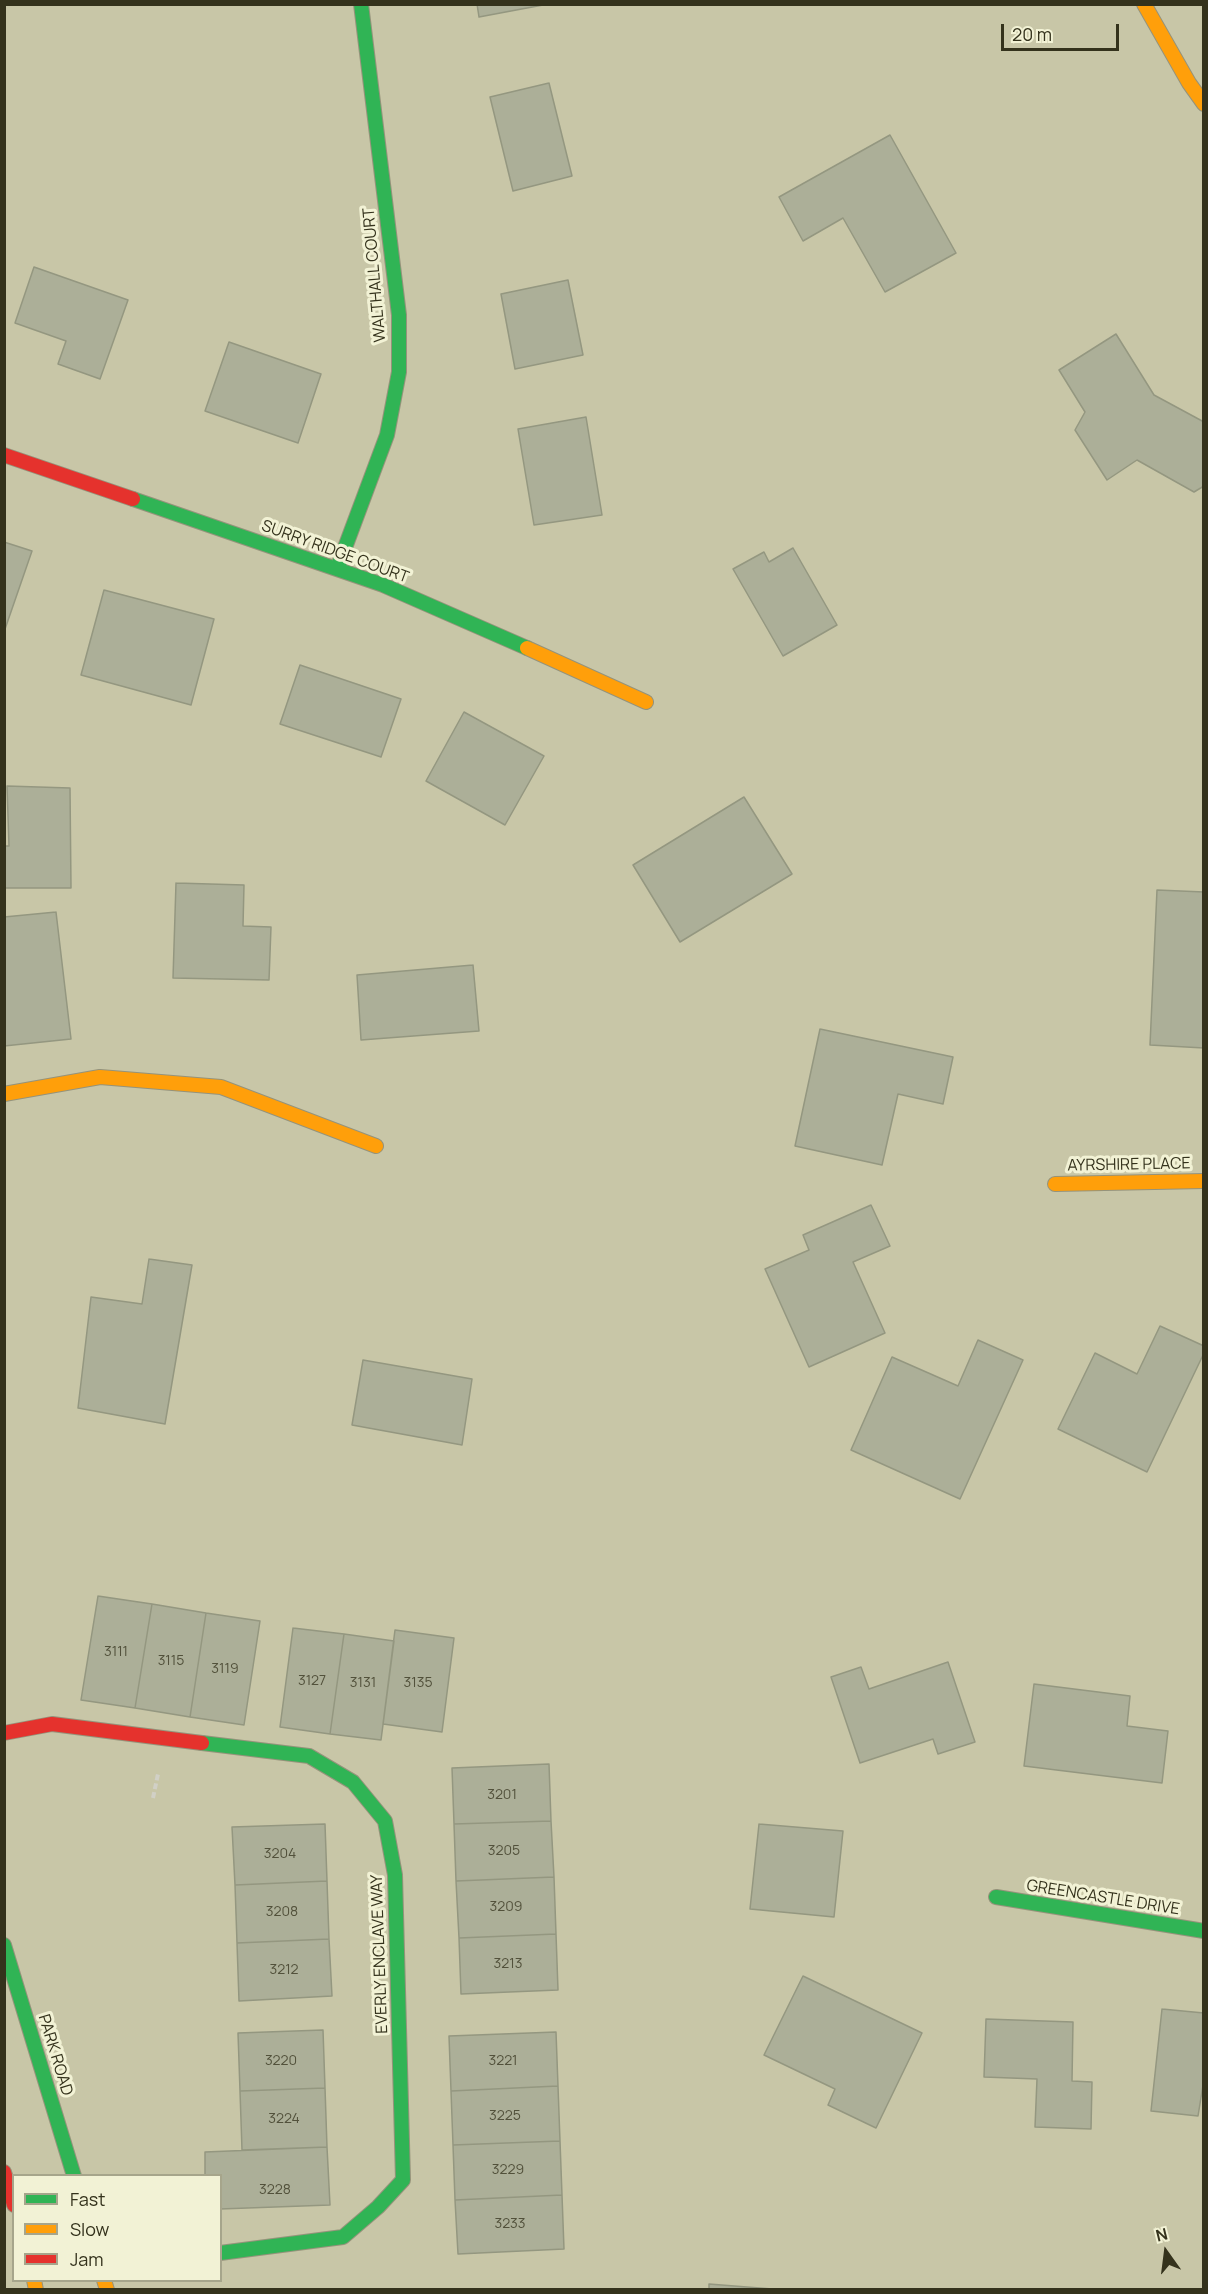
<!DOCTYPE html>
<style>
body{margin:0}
#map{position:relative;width:1208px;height:2294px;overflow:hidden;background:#c8c6a7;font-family:Manrope,sans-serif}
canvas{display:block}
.frame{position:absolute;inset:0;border:6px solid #34321c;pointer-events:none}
.legend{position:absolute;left:12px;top:2174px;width:210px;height:108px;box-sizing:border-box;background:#f2f2d5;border:2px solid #a6a58b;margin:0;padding:8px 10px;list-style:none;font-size:18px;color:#34321c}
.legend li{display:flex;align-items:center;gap:12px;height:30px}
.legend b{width:30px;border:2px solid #a6a58b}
.north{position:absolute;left:1136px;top:2222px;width:60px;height:60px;-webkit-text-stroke:4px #f2f2d5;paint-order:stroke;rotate:346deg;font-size:16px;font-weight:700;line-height:24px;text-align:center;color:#34321c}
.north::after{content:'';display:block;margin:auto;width:21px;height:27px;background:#34321c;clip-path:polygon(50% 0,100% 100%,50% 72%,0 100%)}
.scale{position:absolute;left:1001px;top:24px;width:118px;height:27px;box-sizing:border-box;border:3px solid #34321c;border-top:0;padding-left:8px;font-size:18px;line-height:21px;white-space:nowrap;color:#34321c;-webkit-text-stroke:4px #f2f2d5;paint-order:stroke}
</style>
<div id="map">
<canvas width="1208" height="2294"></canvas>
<div class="frame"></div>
<ul class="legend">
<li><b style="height:8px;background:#30b455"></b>Fast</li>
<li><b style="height:8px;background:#ff9f0a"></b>Slow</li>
<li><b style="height:8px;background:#e5322d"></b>Jam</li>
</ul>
<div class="north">N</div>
<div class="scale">20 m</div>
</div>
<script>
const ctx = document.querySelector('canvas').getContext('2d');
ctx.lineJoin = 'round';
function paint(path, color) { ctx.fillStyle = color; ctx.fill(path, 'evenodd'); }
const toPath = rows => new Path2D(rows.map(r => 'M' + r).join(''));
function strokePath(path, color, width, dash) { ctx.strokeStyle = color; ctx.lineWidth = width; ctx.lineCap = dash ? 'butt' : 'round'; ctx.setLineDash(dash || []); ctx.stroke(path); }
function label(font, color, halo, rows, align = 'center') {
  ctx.font = font + ' Manrope,sans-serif'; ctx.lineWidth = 6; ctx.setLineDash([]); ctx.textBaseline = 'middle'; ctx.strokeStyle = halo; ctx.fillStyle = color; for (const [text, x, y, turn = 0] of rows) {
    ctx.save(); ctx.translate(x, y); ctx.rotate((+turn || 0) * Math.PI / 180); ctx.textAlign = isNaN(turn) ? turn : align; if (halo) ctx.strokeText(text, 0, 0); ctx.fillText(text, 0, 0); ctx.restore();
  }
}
const building = toPath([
 [477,4,543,4,543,5,479,17,477,4],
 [549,83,572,176,513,191,490,97,549,83],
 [890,135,956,253,885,292,843,218,803,241,779,197,890,135],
 [34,267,128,300,100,379,58,364,66,341,15,323,34,267],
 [568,280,583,355,515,369,501,294,568,280],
 [1116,334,1154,395,1204,422,1204,486,1194,492,1137,460,1107,480,1075,430,1085,412,1059,370,1116,334],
 [229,342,321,374,298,443,205,411,229,342],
 [586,417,602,515,534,525,518,429,586,417],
 [4,542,32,551,4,632,4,542],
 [793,548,837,625,783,656,733,569,764,552,769,562,793,548],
 [104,590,214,619,191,705,81,675,104,590],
 [300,665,401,699,381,757,280,724,300,665],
 [464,712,544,756,505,825,426,781,464,712],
 [7,786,70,788,71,888,4,888,4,846,9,846,7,786],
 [744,797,792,874,680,942,633,865,744,797],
 [176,883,244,885,243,926,271,927,269,980,173,978,176,883],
 [1157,890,1204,892,1204,1048,1150,1045,1157,890],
 [56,912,71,1039,4,1046,4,917,56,912],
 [473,965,479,1031,361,1040,357,975,473,965],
 [820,1029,953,1057,943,1104,898,1094,882,1165,795,1146,820,1029],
 [871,1205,890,1246,853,1262,885,1333,809,1367,765,1269,809,1250,803,1235,871,1205],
 [149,1259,192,1265,165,1424,78,1408,91,1297,142,1304,149,1259],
 [1160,1326,1204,1346,1204,1353,1147,1472,1058,1429,1095,1353,1137,1374,1160,1326],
 [978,1340,1023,1360,960,1499,851,1450,892,1357,958,1386,978,1340],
 [363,1360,472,1379,462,1445,352,1425,363,1360],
 [98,1596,152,1604,135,1708,81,1700,98,1596],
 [152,1604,206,1613,190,1717,135,1708,152,1604],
 [206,1613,260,1621,244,1725,190,1717,206,1613],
 [293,1628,344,1634,330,1734,280,1727,293,1628],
 [395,1630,454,1638,442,1732,383,1724,395,1630],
 [344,1634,394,1641,381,1740,330,1734,344,1634],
 [948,1662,975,1742,938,1754,933,1739,860,1763,831,1677,861,1667,869,1689,948,1662],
 [1034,1684,1130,1696,1127,1726,1168,1731,1162,1783,1024,1766,1034,1684],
 [549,1764,551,1821,454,1824,452,1768,549,1764],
 [551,1821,554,1877,456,1881,454,1824,551,1821],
 [325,1824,327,1881,235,1885,232,1827,325,1824],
 [759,1824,843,1831,834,1917,750,1909,759,1824],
 [554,1877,556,1934,459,1938,456,1881,554,1877],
 [327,1881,329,1939,237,1943,235,1885,327,1881],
 [556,1934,558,1990,461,1994,459,1938,556,1934],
 [329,1939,332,1996,239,2001,237,1943,329,1939],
 [803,1976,922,2033,876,2128,828,2105,835,2089,764,2055,803,1976],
 [1162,2009,1204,2013,1204,2079,1198,2116,1151,2111,1162,2009],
 [986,2019,1073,2022,1072,2081,1092,2082,1091,2129,1035,2127,1037,2079,984,2077,986,2019],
 [323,2030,325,2088,240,2091,238,2033,323,2030],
 [556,2032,558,2086,451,2091,449,2036,556,2032],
 [558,2086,560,2141,453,2145,451,2091,558,2086],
 [325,2088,327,2147,242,2150,240,2091,325,2088],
 [560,2141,562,2195,455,2200,453,2145,560,2141],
 [327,2147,330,2205,220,2209,220,2176,205,2176,205,2152,327,2147],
 [562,2195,564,2249,458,2254,455,2200,562,2195],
 [709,2284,785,2290,709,2290,709,2284]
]);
const path = toPath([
 [153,1798,158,1774]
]);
const fast = toPath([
 [133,499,383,585,527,648],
 [337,569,387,435,399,372,399,315,361,4],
 [202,1743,309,1756,353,1782,385,1821,395,1875,403,2180,378,2207,343,2237,220,2253],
 [996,1897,1204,1931],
 [4,1945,74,2176]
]);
const slow = toPath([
 [1144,4,1189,83,1204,104],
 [527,648,646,702],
 [4,1094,100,1077,221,1087,376,1146],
 [1055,1184,1204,1181],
 [34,2280,36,2290],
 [104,2280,107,2290]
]);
const jam = toPath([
 [4,455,133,499],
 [4,1733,52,1724,202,1743],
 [4,2172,14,2205]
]);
const numberNames = [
 ["3111",116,1652],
 ["3115",171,1661],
 ["3119",225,1669],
 ["3127",312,1681],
 ["3131",363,1683],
 ["3135",418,1683],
 ["3201",502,1795],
 ["3205",504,1851],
 ["3204",280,1854],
 ["3209",506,1907],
 ["3208",282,1912],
 ["3213",508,1964],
 ["3212",284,1970],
 ["3220",281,2061],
 ["3221",503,2061],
 ["3225",505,2116],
 ["3224",284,2119],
 ["3229",508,2170],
 ["3228",275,2190],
 ["3233",510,2224]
];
const streetNames = [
 ["WALTHALL COURT",375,275,-95],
 ["SURRY RIDGE COURT",335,552,20],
 ["AYRSHIRE PLACE",1129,1165,-1],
 ["GREENCASTLE DRIVE",1103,1898,9],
 ["EVERLY ENCLAVE WAY",380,1954,-92],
 ["PARK ROAD",55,2055,73]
];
paint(building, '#acaf98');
strokePath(building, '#949780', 1.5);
strokePath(fast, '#95937b', 16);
strokePath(slow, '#95937b', 16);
strokePath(jam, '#95937b', 16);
strokePath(path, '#d1d0c6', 4, [6, 3]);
strokePath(fast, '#30b455', 14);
strokePath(slow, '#ff9f0a', 14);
strokePath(jam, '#e5322d', 14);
label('14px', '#52513b', null, numberNames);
label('16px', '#34321c', '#f2f2d5', streetNames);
</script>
